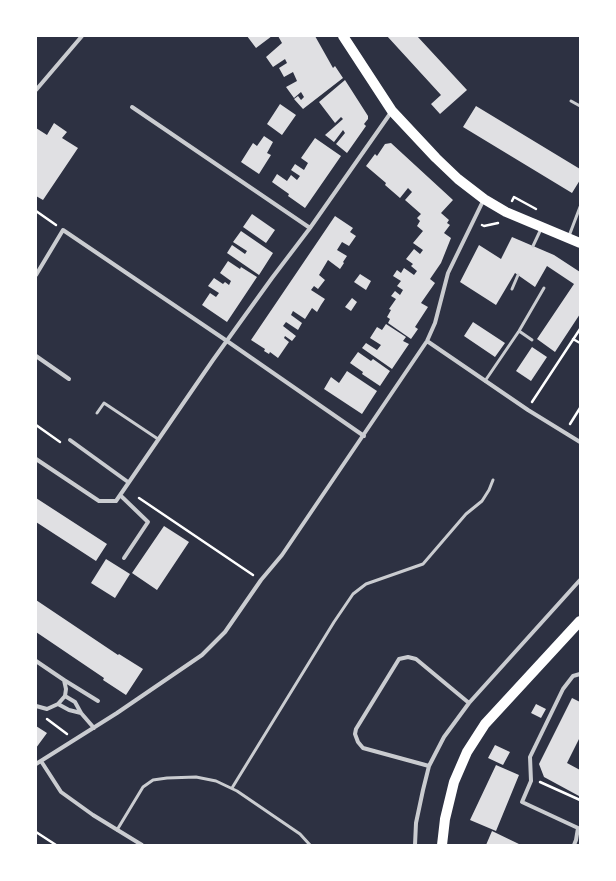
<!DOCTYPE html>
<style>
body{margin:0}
#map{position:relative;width:616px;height:881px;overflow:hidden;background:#2d3142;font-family:Commissioner,sans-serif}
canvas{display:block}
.frame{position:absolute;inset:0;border:37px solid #fff;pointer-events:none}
</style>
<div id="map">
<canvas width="616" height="881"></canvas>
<div class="frame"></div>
</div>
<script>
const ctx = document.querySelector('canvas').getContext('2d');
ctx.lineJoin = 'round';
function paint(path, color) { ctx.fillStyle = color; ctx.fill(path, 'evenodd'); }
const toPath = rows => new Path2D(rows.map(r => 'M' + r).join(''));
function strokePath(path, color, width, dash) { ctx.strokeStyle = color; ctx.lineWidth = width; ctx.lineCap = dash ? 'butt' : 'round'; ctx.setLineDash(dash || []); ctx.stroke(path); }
const building = toPath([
 [247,36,272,36,256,48],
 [278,36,315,36,333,68,335,66,343,78,303,109,294,99,298,96,301,100,304,97,301,92,294,98,286,87,297,81,293,72,284,77,279,68,287,63,285,59,273,67,266,57,282,43],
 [387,36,417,36,467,90,440,114,431,104,441,95],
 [345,80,368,116,368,119,364,124,366,126,347,153,336,144,345,133,343,130,334,142,325,135,343,119,341,117,335,123,319,102],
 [280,104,296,115,282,135,267,124],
 [476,106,580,169,580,180,572,193,463,127],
 [54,123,67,132,62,138,78,148,43,200,36,196,36,128,47,135],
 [264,136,273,142,267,153,271,155,259,174,241,162,253,143,257,146],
 [315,138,341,156,305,208,288,196,289,194,272,182,277,174,287,181,291,175,297,180,300,176,291,170,295,164,304,170,308,163,301,158],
 [391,143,453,200,441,213,449,220,447,223,450,225,444,233,451,238,441,263,430,279,435,283,421,303,428,307,415,327,418,329,411,339,388,323,390,319,387,317,391,310,389,309,396,299,391,296,395,291,400,295,403,290,397,286,401,281,393,276,397,270,401,273,404,268,414,275,417,271,411,266,413,264,406,259,414,249,420,254,423,250,413,243,423,231,417,226,420,221,417,218,421,214,405,200,412,192,408,188,400,198,385,185,386,183,366,166,375,154,377,156,385,144],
 [252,214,275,230,266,243,243,227],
 [335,216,353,228,350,232,356,236,349,246,342,242,337,250,347,256,343,262,344,263,340,269,328,260,319,275,325,280,318,289,314,286,311,290,325,299,321,305,317,312,312,308,305,319,293,311,291,315,302,323,298,330,286,322,283,326,296,336,292,341,285,336,284,338,289,342,278,358,270,352,269,354,264,351,265,349,251,340],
 [241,231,273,253,259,275,227,253,232,245,245,254,247,251,233,242],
 [512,237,554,255,580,272,580,314,555,352,537,339,574,284,547,266,535,287,515,273,496,305,460,282,479,245,501,259],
 [228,261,240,269,241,267,257,277,227,322,202,305,210,293,216,297,219,293,208,286,214,278,223,284,225,282,229,285,231,281,220,273],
 [360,274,371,281,366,290,354,282],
 [352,298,357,302,351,311,345,307],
 [473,322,505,343,495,357,464,336],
 [386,324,406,337,403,341,409,344,392,369,362,348,366,343,377,350,381,345,370,338,377,327,382,330],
 [532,347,547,357,531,381,516,371],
 [358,352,371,361,373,359,390,371,380,386,362,374,363,372,350,363],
 [347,371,377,391,362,414,324,389,331,377,339,383],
 [36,498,107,544,96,561,36,522],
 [164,526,189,542,157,590,132,573],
 [106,559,130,574,115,598,91,583],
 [36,600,118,655,119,654,143,669,126,695,103,680,104,678,36,632],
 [572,698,580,702,580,737,567,763,580,770,579,796,544,777,539,764],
 [536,704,546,709,541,718,531,713],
 [36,726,47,733,36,748],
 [495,745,510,752,503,765,488,758],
 [496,765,519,775,496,831,470,820],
 [492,831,521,845,486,845]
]);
const path = toPath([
 [512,201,514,197,536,209],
 [36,211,56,225],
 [482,225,484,226,498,223],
 [573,339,580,343],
 [532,402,580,329],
 [570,424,580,408],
 [36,425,60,442],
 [139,498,253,575],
 [47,719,67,734],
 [540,782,580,800],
 [36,832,56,845]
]);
const service = toPath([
 [571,101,580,106],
 [569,236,580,207],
 [533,246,541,229],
 [512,289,518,275],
 [519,331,532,340],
 [485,381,519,331,544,288],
 [97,413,104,403,158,439],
 [232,788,334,622,353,594,366,584,423,564,466,514,482,501,489,490,493,480],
 [117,830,143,787,153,780,167,778,196,777,216,781,237,791,300,834,310,845]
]);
const minor = toPath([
 [36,90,82,36],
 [132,107,310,228],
 [36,275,63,230,227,341,364,436],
 [427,341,528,410,580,442],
 [36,356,69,379],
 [70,440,128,482],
 [36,459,99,501,116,501,213,360,272,278,310,228,392,111],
 [120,495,148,522,124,558],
 [36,661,64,680,66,689,65,696],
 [64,680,98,701],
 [65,696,75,702,81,713,94,728],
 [58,704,69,710,81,713],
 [36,706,47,709,58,704,65,696],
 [41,761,61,792,93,815,142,845],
 [36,764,117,713,202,655,225,632,261,580,282,555,427,341,435,323,448,273,484,199],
 [429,766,363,748,358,742,355,734,356,729,399,659,408,657,416,659,469,703],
 [415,845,416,823,423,790,429,766,444,737,469,703,580,580],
 [574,845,576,840,578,828,522,802,531,781,530,757,563,689,573,676,580,674]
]);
const primary = toPath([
 [343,36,392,111,436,158,458,179,484,199,506,212,580,243],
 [442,845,445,819,454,782,467,752,485,724,580,621]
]);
paint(building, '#e0e0e3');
strokePath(path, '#fff', 2.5);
strokePath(service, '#caccd0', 3);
strokePath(minor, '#caccd0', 4);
strokePath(primary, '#fff', 10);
</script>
